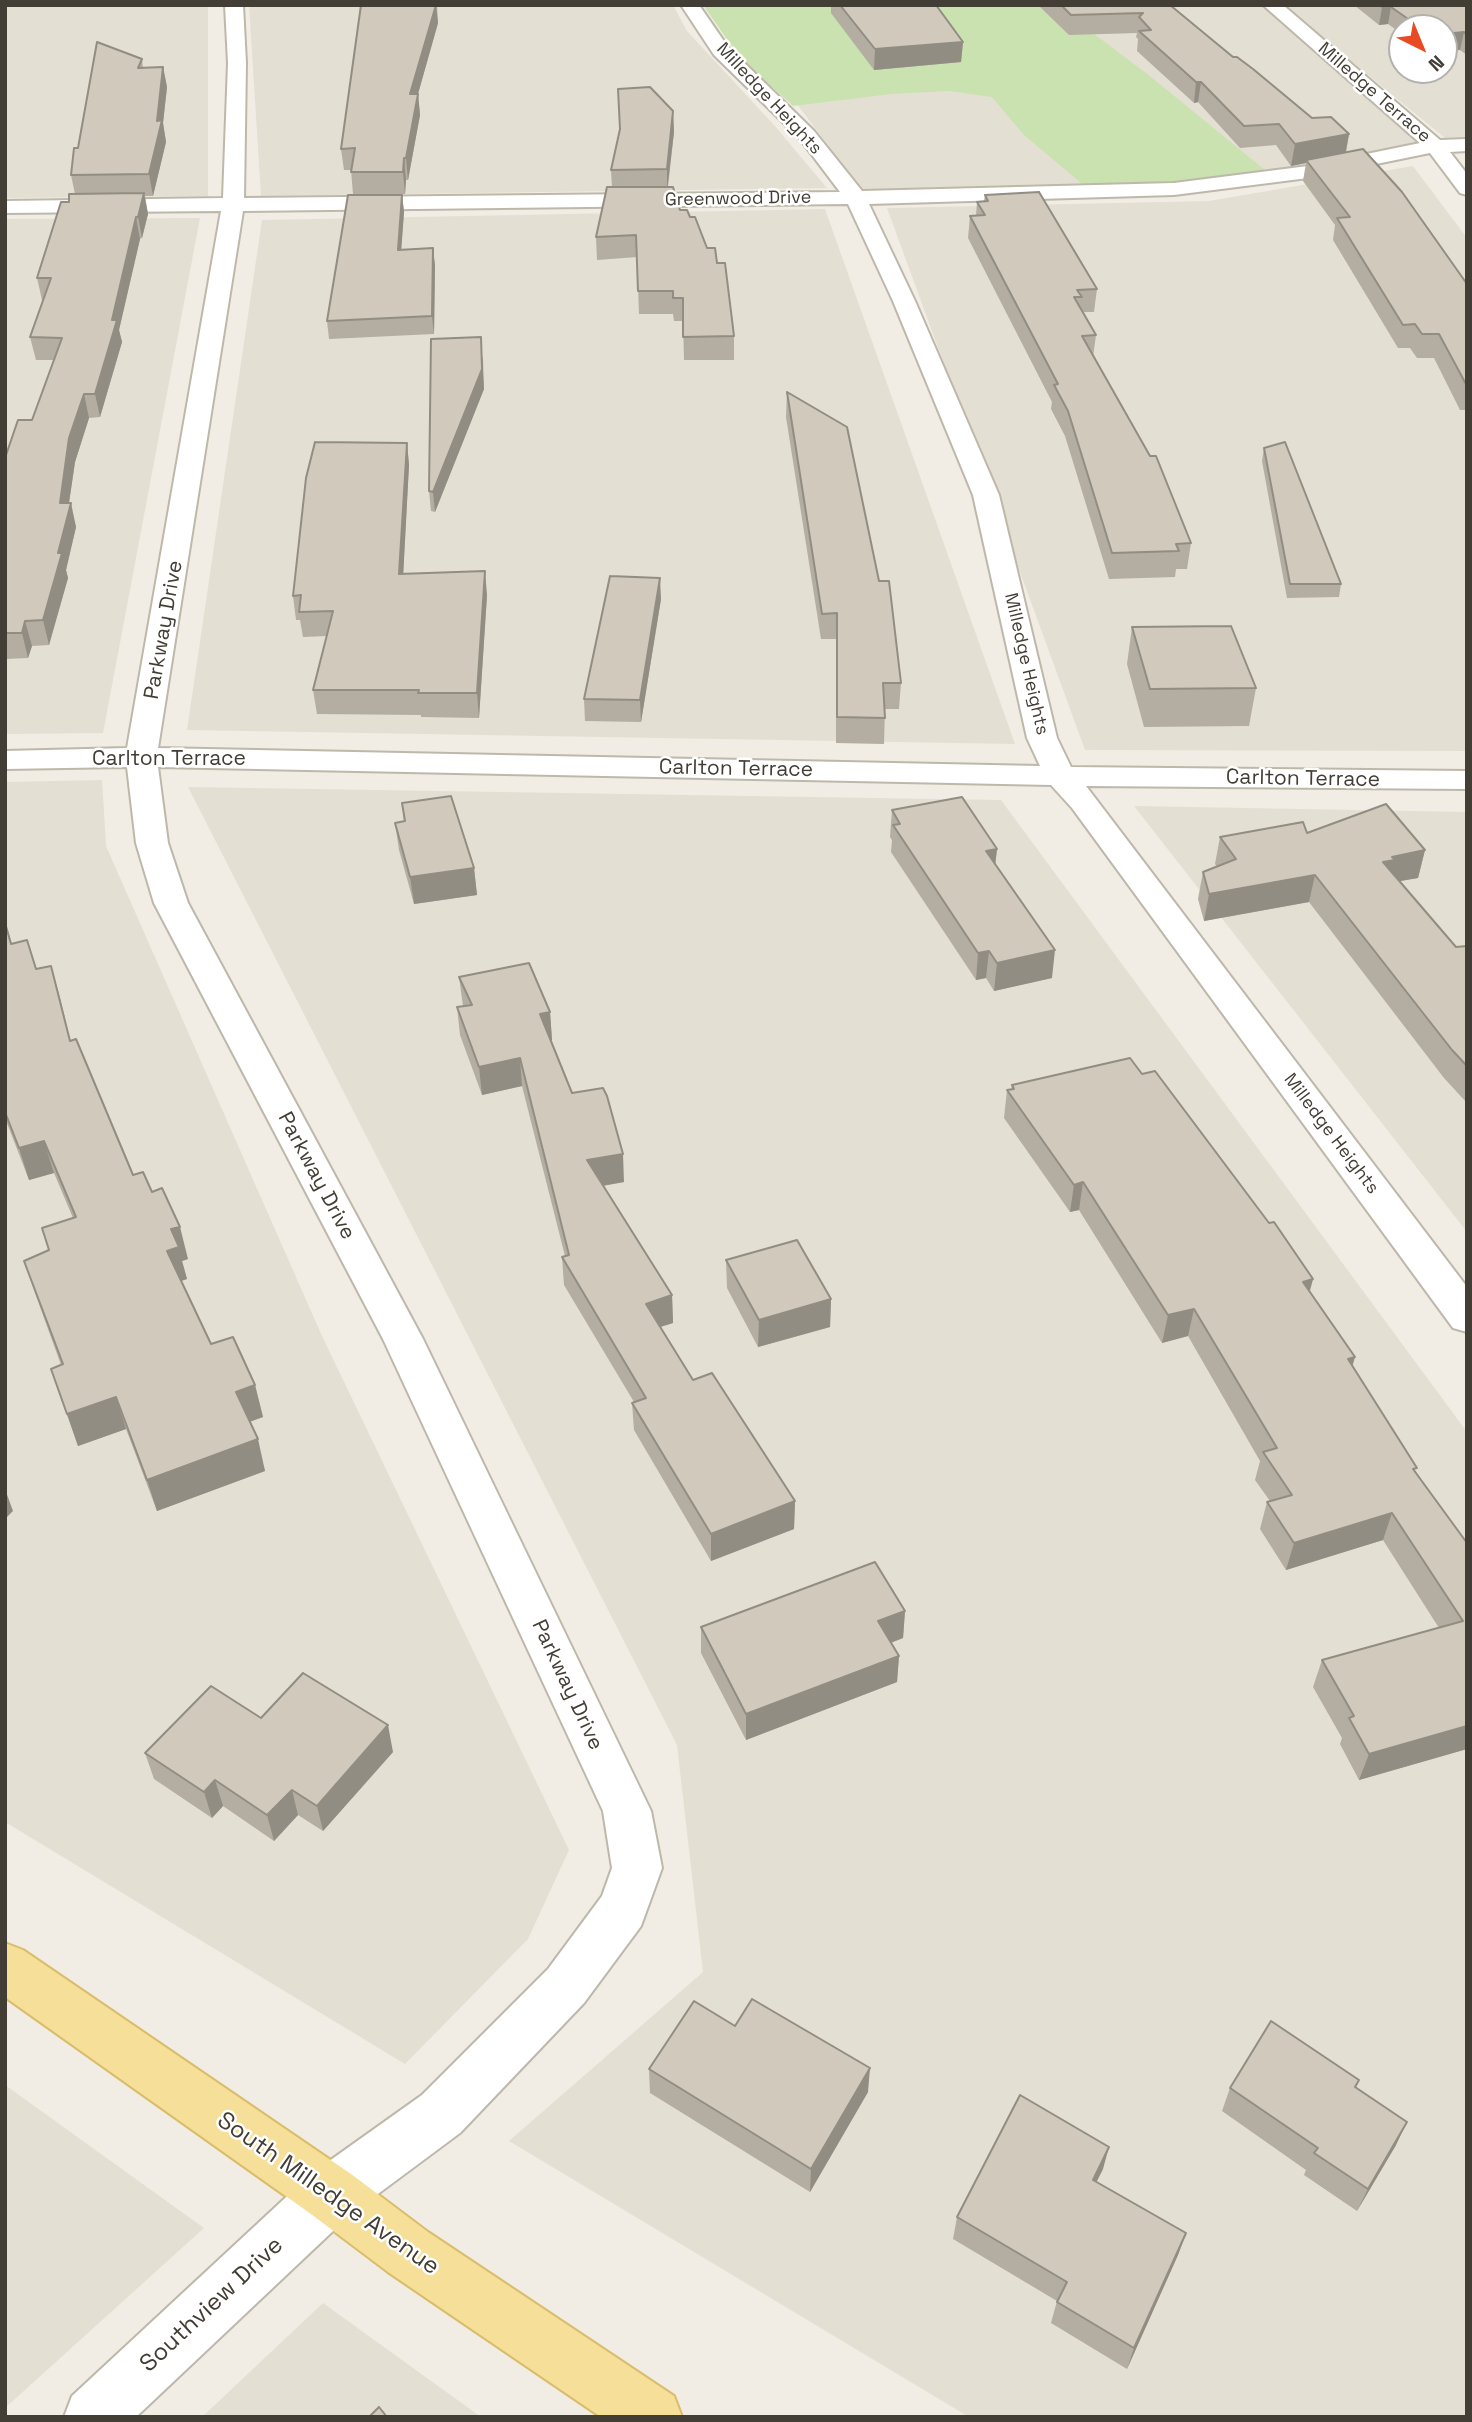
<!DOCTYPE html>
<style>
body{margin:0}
#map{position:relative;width:1472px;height:2422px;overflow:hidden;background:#f1ede4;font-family:"Space Grotesk",sans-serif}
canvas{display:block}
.frame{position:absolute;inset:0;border:7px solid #423d35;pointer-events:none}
.north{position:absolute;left:1388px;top:14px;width:70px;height:70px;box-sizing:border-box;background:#fff;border:2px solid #b3b1ae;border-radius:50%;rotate:137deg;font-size:19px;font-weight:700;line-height:28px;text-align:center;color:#423d35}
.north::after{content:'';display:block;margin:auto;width:24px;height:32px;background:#e84a24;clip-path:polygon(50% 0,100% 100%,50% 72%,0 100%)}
</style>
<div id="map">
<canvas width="1472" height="2422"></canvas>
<div class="frame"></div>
<div class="north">N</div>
</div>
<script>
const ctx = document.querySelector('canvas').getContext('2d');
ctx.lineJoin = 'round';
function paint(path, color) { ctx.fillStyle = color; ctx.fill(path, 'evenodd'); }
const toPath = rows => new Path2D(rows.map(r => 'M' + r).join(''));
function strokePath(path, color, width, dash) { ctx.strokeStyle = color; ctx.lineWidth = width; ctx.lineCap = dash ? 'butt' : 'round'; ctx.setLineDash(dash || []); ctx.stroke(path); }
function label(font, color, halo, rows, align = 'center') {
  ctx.font = font + ' "Space Grotesk",sans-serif'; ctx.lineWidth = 5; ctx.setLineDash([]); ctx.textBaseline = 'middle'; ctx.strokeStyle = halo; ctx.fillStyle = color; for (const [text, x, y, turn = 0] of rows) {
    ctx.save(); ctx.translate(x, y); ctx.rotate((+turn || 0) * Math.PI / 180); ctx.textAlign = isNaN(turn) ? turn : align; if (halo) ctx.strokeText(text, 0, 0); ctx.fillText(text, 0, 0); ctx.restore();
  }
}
const residential = toPath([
 [5,5,208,5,208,196,5,198],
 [249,5,673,5,687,31,774,125,827,188,261,196],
 [723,5,1262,5,1420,143,1302,167,1169,183,862,191],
 [1283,5,1467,5,1467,138,1446,139],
 [1402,28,1444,28,1444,70,1402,70],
 [1413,166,1467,238,1467,751,1085,750,887,208,1209,201],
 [825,209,1015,744,187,730,262,220],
 [200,218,103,733,5,734,5,219],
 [102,780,106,846,322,1336,569,1850,528,1939,405,2064,5,1822,5,782],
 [188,787,1001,800,1467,1432,1467,2417,969,2417,509,2141,703,1972,677,1745],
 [1134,806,1467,812,1467,1232],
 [5,2085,204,2228,5,2408],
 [323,2303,481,2417,202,2417]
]);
const green = toPath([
 [703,5,1056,5,1151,77,1271,175,1087,188,1024,135,992,97,948,91,891,94,793,106,740,58]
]);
const minor = toPath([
 [225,5,243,5,246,63,244,198,840,192,800,139,714,55,681,5,699,5,728,47,814,131,862,191,1174,183,1308,166,1420,143,1263,5,1283,5,1440,140,1467,139,1467,151,1450,152,1467,174,1467,195,1460,193,1430,153,1308,178,1174,195,869,204,915,301,999,495,1057,738,1071,767,1467,771,1467,789,1086,786,1467,1287,1467,1332,1453,1328,1072,808,1051,785,158,767,168,843,188,903,423,1339,651,1811,662,1868,641,1926,584,2003,460,2133,351,2214,136,2417,64,2417,72,2396,311,2174,422,2095,548,1969,602,1896,612,1868,603,1811,383,1339,154,903,136,843,127,767,5,769,5,751,127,748,221,211,5,213,5,201,223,198,228,63,225,5],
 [848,204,893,301,973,495,1027,738,1040,766,158,748,243,211,848,204]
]);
const major = toPath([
 [5,1943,23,1950,351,2174,428,2232,674,2396,682,2417,601,2417,388,2272,311,2214,5,1997,5,1943]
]);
const wall = toPath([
 [361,5,437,5,438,23,418,94,420,115,408,180,406,180,405,194,353,194,351,170,344,170,341,149],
 [831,5,936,5,963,42,961,62,874,70,831,13],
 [1038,5,1170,5,1233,57,1312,118,1349,134,1346,152,1467,284,1467,410,1460,410,1434,358,1417,358,1410,348,1398,348,1333,240,1335,225,1303,181,1306,163,1291,166,1276,145,1240,148,1198,102,1194,103,1137,51,1138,39,1136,37,1137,33,1069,35],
 [1354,5,1467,5,1467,55,1460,50,1444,51,1444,28,1402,28,1402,34,1388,24,1379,25],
 [142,59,143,68,163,67,167,87,163,123,166,142,153,196,145,196,148,214,142,238,140,239,119,330,122,342,100,417,89,418,75,462,69,503,76,527,66,570,68,578,49,645,32,646,28,658,5,659,5,458,32,420,54,360,36,360,30,337,43,300,42,300,37,278,69,202,75,194,71,175,78,148],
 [673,111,674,132,668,187,680,210,690,217,707,248,717,263,734,336,734,360,684,360,683,321,674,321,673,314,639,314,637,257,597,260,596,237,612,187,611,170],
 [402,195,404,212,401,250,433,248,435,266,434,334,329,339,327,321],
 [985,195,1097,289,1094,312,1082,312,1096,335,1093,357,1191,543,1187,569,1176,569,1175,577,1109,579,1065,436,1051,409,1052,402,968,238,970,216,976,216,977,202,984,201],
 [483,357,484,389,435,512,431,511,429,491],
 [787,392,901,683,899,709,885,709,884,744,836,743,836,639,821,639,786,417],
 [407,443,409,465,403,574,487,595,479,718,421,717,421,715,317,714,313,690,327,636,303,637,300,620,296,620,293,596],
 [1264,448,1341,584,1339,597,1287,598,1262,461],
 [661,599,641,722,585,721,584,699],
 [1132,627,1256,688,1249,726,1144,727,1127,664],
 [402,803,474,868,477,895,414,904,399,850,395,823,404,822],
 [892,810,997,849,995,865,1052,978,994,991,986,978,976,980,891,852,892,840,890,837],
 [1307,833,1425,850,1418,878,1399,881,1456,947,1467,946,1467,1103,1444,1078,1309,902,1204,921,1198,899,1203,872,1217,867,1215,864,1220,837],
 [5,920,12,944,36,969,51,966,70,1040,133,1175,152,1192,188,1259,182,1261,187,1279,181,1281,211,1344,255,1385,263,1417,250,1421,265,1471,157,1511,126,1429,78,1446,51,1369,61,1365,35,1293,24,1261,49,1250,73,1218,54,1173,29,1180,5,1118],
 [459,977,550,1012,552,1040,550,1040,572,1093,624,1182,603,1186,672,1295,673,1323,660,1327,693,1380,795,1501,794,1529,711,1561,634,1430,632,1403,634,1402,564,1285,562,1257,565,1256,522,1086,482,1095,460,1035,457,1007,463,1006],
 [1142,1074,1269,1223,1313,1279,1310,1291,1353,1366,1416,1472,1467,1543,1467,1749,1359,1780,1340,1744,1342,1738,1313,1687,1322,1660,1439,1628,1383,1540,1286,1570,1260,1529,1267,1502,1270,1501,1255,1480,1260,1461,1188,1336,1162,1343,1079,1210,1070,1212,1004,1118,1007,1090,1011,1089,1012,1085],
 [726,1260,831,1299,830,1327,758,1347,727,1288],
 [905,1611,903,1638,891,1643,899,1656,897,1682,746,1740,701,1653,701,1627],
 [261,1718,393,1752,323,1831,298,1815,274,1841,223,1806,212,1818,154,1779,145,1753],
 [735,2026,868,2092,810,2192,650,2093,649,2069],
 [1359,2080,1356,2088,1396,2145,1357,2211,1304,2175,1306,2170,1222,2111,1230,2088],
 [1103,2169,1096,2182,1186,2233,1178,2255,1127,2369,1051,2323,1057,2301,953,2239,957,2217]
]);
const shadedWall = toPath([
 [436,5,438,23,412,115,410,94],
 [1382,7,1391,7,1388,24,1379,25],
 [1464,32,1460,50,1444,51,1444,34],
 [963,42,961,62,874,70,875,49],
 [163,67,167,87,163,123,166,142,153,196,149,174],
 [1196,82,1201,82,1198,102,1194,103],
 [418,94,420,115,408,180,406,158],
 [673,111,674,132,667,191,667,169],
 [1349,134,1345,156,1306,160,1306,163,1291,166,1295,144],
 [404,158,406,180,405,194,403,172],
 [144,193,148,214,142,238,138,217],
 [402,195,404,212,400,267,398,250],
 [136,217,140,239,119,330,122,342,100,417,95,394],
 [433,248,435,266,434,334,432,316],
 [481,337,484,389,435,512,433,492],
 [84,394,89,418,75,462,66,523,71,503,76,527,66,570,68,578,49,645,43,620,58,553,60,503,69,438],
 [407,443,409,465,402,598,399,574],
 [485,571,487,595,479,718,477,693],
 [660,578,661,599,641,722,640,700],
 [25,621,32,646,28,658,22,633],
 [997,849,994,876,986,851],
 [1425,850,1418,878,1389,883,1383,862,1392,857],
 [474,868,477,895,414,904,410,877],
 [1315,875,1309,902,1204,921,1209,894],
 [1055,950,1052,978,994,991,997,963],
 [989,951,986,978,976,980,978,953],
 [51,966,60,998,78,1073,70,1041],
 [550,1012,552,1040,542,1042,540,1014],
 [520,1058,522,1086,482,1095,479,1067],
 [44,1141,54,1173,29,1180,19,1148],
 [623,1154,624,1182,589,1188,587,1160],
 [1083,1182,1079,1210,1070,1212,1074,1185],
 [180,1227,188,1259,182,1261,187,1279,175,1283,167,1251,171,1229],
 [1313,1279,1305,1307,1303,1282],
 [672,1295,673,1323,647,1331,646,1304],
 [831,1299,830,1327,758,1347,759,1320],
 [1194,1309,1188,1336,1162,1343,1168,1315],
 [1355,1357,1347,1385,1348,1359],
 [255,1385,263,1417,244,1424,236,1392],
 [116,1397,126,1429,78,1446,67,1414],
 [258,1439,265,1471,157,1511,147,1480],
 [5,1489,13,1511,5,1519],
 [795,1501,794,1529,711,1561,711,1534],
 [1392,1513,1383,1540,1286,1570,1294,1543],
 [905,1611,903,1638,876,1648,878,1621],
 [899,1656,897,1682,746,1740,746,1714],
 [388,1725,393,1752,323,1831,317,1806],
 [1467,1726,1467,1749,1359,1780,1369,1754],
 [215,1780,223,1806,212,1818,204,1792],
 [292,1790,298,1815,274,1841,267,1815],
 [870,2068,868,2092,810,2192,811,2169],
 [1407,2122,1396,2145,1357,2211,1368,2189],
 [1109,2147,1103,2169,1086,2203,1093,2180],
 [1186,2233,1178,2255,1127,2369,1134,2348]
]);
const building = toPath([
 [361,5,436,5,410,94,418,94,406,158,404,158,403,172,351,172,355,148,341,149,361,5],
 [840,5,936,5,963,42,875,49,840,5],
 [1061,5,1170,5,1233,57,1237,57,1253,69,1312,118,1331,117,1349,134,1295,144,1279,124,1244,126,1201,82,1196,82,1139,31,1151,30,1139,17,1143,13,1071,15,1061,5],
 [1379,5,1467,5,1467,35,1464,32,1444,34,1444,28,1421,28,1391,7,1382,7,1379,5],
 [97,42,142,59,138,68,163,67,157,121,162,120,149,174,71,175,74,148,78,148,97,42],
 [650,87,673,111,667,169,611,170,620,129,618,89,650,87],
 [1363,149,1402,192,1467,284,1467,386,1439,334,1422,334,1415,324,1403,325,1337,218,1350,217,1306,160,1363,149],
 [607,187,673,187,680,210,687,210,690,217,695,217,707,248,715,248,717,263,725,263,734,336,683,337,683,298,673,298,673,291,638,291,636,235,596,237,607,187],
 [1039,192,1097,289,1077,290,1082,297,1074,297,1096,335,1082,336,1150,456,1156,456,1191,543,1176,544,1179,551,1112,553,1068,411,1054,385,1058,384,970,216,985,215,977,202,988,201,985,195,1039,192],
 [144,193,138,217,136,217,112,320,117,320,95,394,84,394,69,438,60,503,71,503,58,553,62,553,43,620,25,621,22,633,5,633,5,458,18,420,32,420,62,338,30,337,51,278,37,278,61,202,69,202,69,194,144,193],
 [348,195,402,195,398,250,433,248,432,316,327,321,348,195],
 [481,337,482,369,433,492,429,491,431,339,481,337],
 [787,392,847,427,879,581,889,581,901,683,883,683,885,718,837,717,837,613,822,614,787,392],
 [315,442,407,443,399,574,485,571,477,693,418,693,419,690,313,690,333,611,299,612,301,595,293,596,306,478,315,442],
 [1285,442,1341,584,1290,584,1264,448,1285,442],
 [610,576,660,578,640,700,584,699,610,576],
 [1231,626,1256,688,1150,689,1132,627,1231,626],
 [451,796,474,868,410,877,395,823,405,821,402,803,451,796],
 [962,797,997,849,986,851,1055,950,997,963,989,951,978,953,893,825,900,824,892,810,962,797],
 [1386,804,1425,850,1392,857,1395,860,1383,862,1456,947,1467,946,1467,1066,1452,1050,1315,875,1209,894,1203,872,1236,859,1220,837,1303,822,1307,833,1386,804],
 [5,923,11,944,27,940,36,969,51,966,70,1041,76,1039,133,1175,143,1172,152,1192,162,1188,180,1227,171,1229,179,1247,167,1251,211,1344,233,1337,255,1385,236,1392,258,1439,147,1480,116,1397,67,1414,51,1369,63,1364,24,1261,49,1250,42,1228,76,1217,44,1141,19,1148,5,1112,5,923],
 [529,963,550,1012,540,1014,572,1093,603,1088,607,1096,623,1154,587,1160,672,1295,646,1304,693,1380,712,1373,795,1501,711,1534,632,1403,646,1398,562,1257,569,1255,520,1058,479,1067,457,1007,472,1005,459,977,529,963],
 [1130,1058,1142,1074,1155,1071,1269,1223,1274,1222,1313,1279,1303,1282,1355,1357,1348,1359,1417,1468,1413,1469,1467,1543,1467,1726,1369,1754,1349,1718,1354,1716,1322,1660,1463,1621,1392,1513,1294,1543,1267,1502,1292,1495,1263,1452,1277,1448,1194,1309,1168,1315,1083,1182,1074,1185,1007,1090,1014,1089,1012,1085,1130,1058],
 [797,1240,831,1299,759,1320,726,1260,797,1240],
 [875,1562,905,1611,878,1621,899,1656,746,1714,701,1627,875,1562],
 [303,1673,388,1725,317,1806,292,1790,267,1815,215,1780,204,1792,145,1753,211,1686,261,1718,303,1673],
 [752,1999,870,2068,811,2169,649,2069,694,2001,735,2026,752,1999],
 [1271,2021,1359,2080,1355,2087,1407,2122,1368,2189,1314,2153,1318,2148,1230,2088,1271,2021],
 [1020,2095,1109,2147,1093,2180,1186,2233,1134,2348,1057,2302,1067,2282,957,2217,1020,2095],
 [379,2407,387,2417,369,2417,379,2407]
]);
const farStreetnames = [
 ["Milledge Terrace",1374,93,41],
 ["Milledge Heights",769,99,47],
 ["Greenwood Drive",738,199,-1],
 ["Milledge Heights",1026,664,77],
 ["Milledge Heights",1331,1134,53]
];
const streetNames = [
 ["Parkway Drive",164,630,-80],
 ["Carlton Terrace",169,759],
 ["Carlton Terrace",736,769,1],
 ["Carlton Terrace",1303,779,1],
 ["Parkway Drive",316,1176,62],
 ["Parkway Drive",567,1685,65]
];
const nearStreetnames = [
 ["South Milledge Avenue",328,2194,35],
 ["Southview Drive",212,2305,-43]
];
paint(residential, '#e4dfd3');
paint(green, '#c9e2b0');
strokePath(minor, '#beb8ab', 4);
strokePath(major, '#d9bd6a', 4);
paint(minor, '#fff');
paint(major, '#f6df98');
paint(wall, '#b4ada1');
paint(shadedWall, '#928d83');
paint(building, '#d1c9bb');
strokePath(building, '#928d83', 2);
label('18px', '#423d35', '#fff', farStreetnames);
label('21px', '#423d35', '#fff', streetNames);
label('24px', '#423d35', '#fff', nearStreetnames);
</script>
